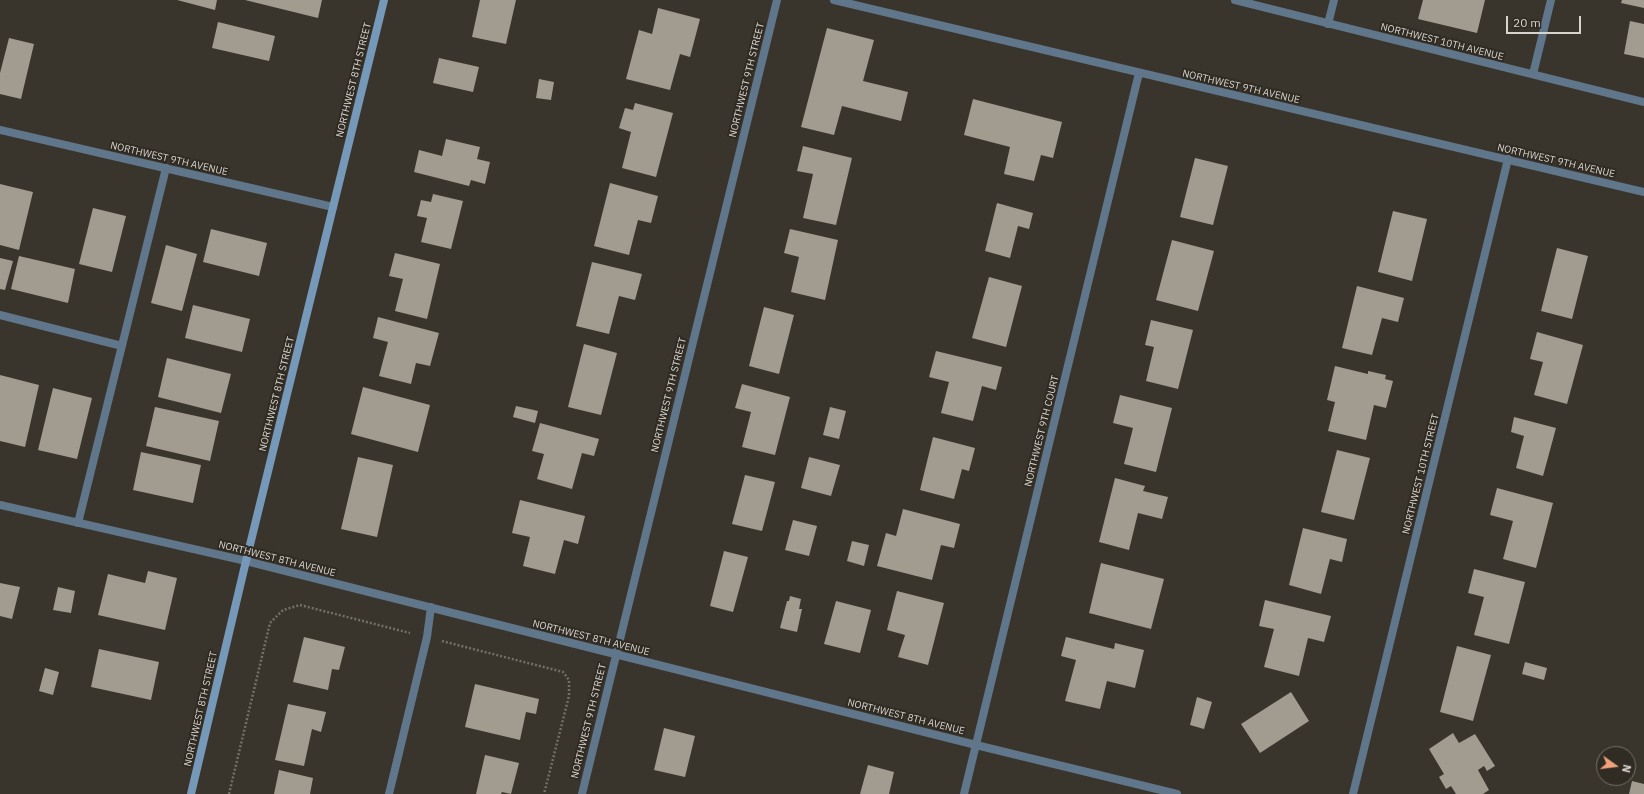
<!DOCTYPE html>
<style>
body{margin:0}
#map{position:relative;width:1644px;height:794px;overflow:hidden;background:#3a352c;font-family:"IBM Plex Sans",sans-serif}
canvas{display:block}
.north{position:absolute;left:1596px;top:746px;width:40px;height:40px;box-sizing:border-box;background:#302b23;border:1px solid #736f67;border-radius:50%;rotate:104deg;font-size:11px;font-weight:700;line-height:16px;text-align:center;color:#d7d4ce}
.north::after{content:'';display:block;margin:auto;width:14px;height:18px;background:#f1a27b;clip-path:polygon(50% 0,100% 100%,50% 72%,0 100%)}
.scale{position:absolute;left:1506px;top:16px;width:75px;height:18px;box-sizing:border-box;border:2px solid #d7d4ce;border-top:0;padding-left:5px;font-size:12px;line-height:14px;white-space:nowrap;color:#d7d4ce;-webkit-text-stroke:3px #302b23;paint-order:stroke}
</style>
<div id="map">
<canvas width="1644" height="794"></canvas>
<div class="north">N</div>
<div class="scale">20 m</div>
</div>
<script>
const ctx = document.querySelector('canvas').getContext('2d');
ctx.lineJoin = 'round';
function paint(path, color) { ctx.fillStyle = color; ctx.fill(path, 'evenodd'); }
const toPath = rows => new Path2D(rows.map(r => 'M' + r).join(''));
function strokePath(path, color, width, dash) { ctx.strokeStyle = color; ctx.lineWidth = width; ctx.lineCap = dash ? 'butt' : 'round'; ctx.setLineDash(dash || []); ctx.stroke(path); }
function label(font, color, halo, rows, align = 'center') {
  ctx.font = font + ' "IBM Plex Sans",sans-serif'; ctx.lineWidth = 4; ctx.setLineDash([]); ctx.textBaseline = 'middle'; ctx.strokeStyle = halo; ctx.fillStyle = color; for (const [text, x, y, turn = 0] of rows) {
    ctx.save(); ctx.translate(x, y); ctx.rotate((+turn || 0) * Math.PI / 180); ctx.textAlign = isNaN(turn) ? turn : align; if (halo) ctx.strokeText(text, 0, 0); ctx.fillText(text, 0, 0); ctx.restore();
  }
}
const building = toPath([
 [177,0,217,0,215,10],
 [245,0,322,0,318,18],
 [480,0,516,0,506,44,472,37],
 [1423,0,1485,0,1477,33,1418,19],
 [1622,0,1644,0,1644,8,1621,3],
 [658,8,700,19,690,57,680,54,670,90,626,79,639,30,652,34],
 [1630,21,1644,24,1644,58,1624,54],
 [218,22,275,36,269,61,212,48],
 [827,28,874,40,863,81,908,92,901,121,842,106,834,135,801,127],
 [9,38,34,44,21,99,0,94,0,73],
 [439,58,479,67,473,92,433,83],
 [539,79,554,82,551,100,536,98],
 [973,99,1062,122,1053,158,1041,155,1034,181,1004,174,1010,147,964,135],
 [635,103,673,113,656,177,622,168,631,132,619,128,625,108,633,110],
 [446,139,480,147,477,159,490,162,485,184,471,180,469,186,414,172,419,150,442,156],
 [803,146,852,158,836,225,803,218,813,174,797,171],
 [1195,158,1228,166,1213,225,1180,217],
 [610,183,658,196,651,223,638,220,629,255,594,246],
 [0,184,33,192,19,250,0,245],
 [433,194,463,201,451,249,421,242,427,218,417,216,421,200,431,202],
 [997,203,1033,213,1029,229,1018,226,1010,258,985,251],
 [93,208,126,216,112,272,79,264],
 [1393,211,1427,219,1412,281,1378,272],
 [211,229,267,243,259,276,203,262],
 [790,229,838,240,825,300,791,292,799,257,784,253],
 [1172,240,1214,251,1198,311,1156,300],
 [166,245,197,254,182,311,151,303],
 [1557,248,1588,256,1572,319,1541,311],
 [395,253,440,264,427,319,395,311,403,279,389,276],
 [19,256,75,269,68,303,11,289],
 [0,258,13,261,5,290,0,289],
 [592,262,642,274,635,300,619,296,609,334,576,326],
 [989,277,1022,286,1006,347,972,338],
 [1357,286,1404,298,1398,322,1382,318,1372,355,1342,348],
 [193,305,250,319,242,352,185,338],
 [764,307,794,315,779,374,749,366],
 [378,317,439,333,430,366,416,363,411,384,379,376,388,342,373,338],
 [1151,320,1193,330,1178,389,1146,381,1154,347,1145,345],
 [1537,332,1583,345,1567,404,1534,395,1543,362,1530,359],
 [584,344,617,353,601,415,568,407],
 [936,351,1002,367,996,390,982,386,973,421,941,413,949,382,929,377],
 [167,358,231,374,221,413,158,397],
 [1335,366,1368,374,1368,371,1386,375,1385,379,1393,381,1386,408,1374,405,1366,440,1328,431,1335,402,1327,400],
 [0,375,39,385,25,447,0,441],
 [742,384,790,397,775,455,742,447,751,412,735,408],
 [363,387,430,405,418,452,351,434],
 [53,388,92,398,77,459,38,450],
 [1120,395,1172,408,1156,472,1124,464,1133,428,1113,423],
 [516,406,538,411,535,423,513,417],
 [155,407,219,421,210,461,146,446],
 [830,407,846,411,839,439,823,435],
 [1514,417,1556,428,1543,476,1516,468,1524,436,1511,432],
 [540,423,599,439,594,456,582,453,572,489,537,479,544,454,532,451],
 [933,437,975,448,969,471,962,469,954,499,920,490],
 [1337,450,1370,458,1354,520,1321,512],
 [141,452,201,465,193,503,133,490],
 [358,457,393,465,377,537,341,529],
 [809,457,840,465,831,496,801,488],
 [745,475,775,482,762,531,732,524],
 [1115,478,1145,486,1143,491,1168,497,1162,519,1138,513,1129,550,1099,542],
 [1497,488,1553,503,1536,568,1503,559,1513,521,1490,515],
 [520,500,585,516,578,544,564,540,555,574,523,566,530,537,512,533],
 [903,509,960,524,954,548,941,545,932,580,877,566,886,533,896,536],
 [793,520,817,526,809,556,785,550],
 [1303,528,1347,539,1342,562,1330,559,1321,594,1289,585],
 [852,541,869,545,864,566,847,561],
 [724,551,748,557,733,612,710,606],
 [1101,563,1164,579,1151,629,1089,613],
 [1474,569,1525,582,1509,644,1474,635,1484,597,1468,593],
 [148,571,177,578,165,630,98,615,108,574,145,583],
 [0,583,20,587,12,619,0,616],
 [58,587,75,591,71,613,53,610],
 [897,591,944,603,928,665,898,657,905,635,887,630],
 [790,596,801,599,799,609,802,609,797,632,780,628,787,601,789,601],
 [1265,600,1331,616,1324,642,1308,638,1299,676,1264,667,1274,629,1259,626],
 [836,601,871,610,860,653,824,644],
 [304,637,345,647,339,670,332,669,328,690,293,682],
 [1066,637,1114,649,1115,643,1144,650,1135,688,1107,681,1100,709,1065,701,1076,660,1061,656],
 [1457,646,1491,655,1473,721,1440,712],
 [99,649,159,662,151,700,91,687],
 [1525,662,1547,668,1544,680,1522,674],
 [45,668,59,672,53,695,39,691],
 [475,684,539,699,536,714,526,712,520,740,465,727],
 [1291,692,1309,721,1260,753,1241,724],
 [1197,697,1212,702,1204,729,1190,725],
 [288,704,326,712,321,732,312,729,304,766,275,760],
 [664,728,695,736,685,777,654,770],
 [1453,733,1459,743,1475,734,1495,766,1487,771,1484,766,1478,770,1489,790,1483,794,1456,794,1451,786,1446,789,1439,777,1444,774,1429,749],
 [485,755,519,763,511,794,502,792,501,794,476,794],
 [868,765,894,772,889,794,860,794],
 [279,770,313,778,310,794,274,794],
 [1632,781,1644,784,1644,794,1629,794]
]);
const path = toPath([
 [442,641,563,672,569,680,569,696,544,794],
 [229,794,270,623,283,610,300,605,410,633]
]);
const lane = toPath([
 [1328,24,1334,0],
 [0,315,122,346],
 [78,523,166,168],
 [389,794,427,637,431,607]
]);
const street = toPath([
 [834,0,1644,192],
 [1235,0,1644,102],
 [1533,74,1551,0],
 [0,130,333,207],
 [0,505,246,561,976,745,1177,794],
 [582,794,777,0],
 [964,794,1139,73],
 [1353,794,1508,159]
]);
const secondary = toPath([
 [191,794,246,561,384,0]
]);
const streetNames = [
 ["NORTHWEST 10TH AVENUE",1442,42,14],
 ["NORTHWEST 8TH STREET",354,80,-76],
 ["NORTHWEST 9TH STREET",747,80,-76],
 ["NORTHWEST 9TH AVENUE",1241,87,13],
 ["NORTHWEST 9TH AVENUE",169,159,13],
 ["NORTHWEST 9TH AVENUE",1556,161,13],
 ["NORTHWEST 8TH STREET",277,394,-76],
 ["NORTHWEST 9TH STREET",669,395,-76],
 ["NORTHWEST 9TH COURT",1042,431,-76],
 ["NORTHWEST 10TH STREET",1421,474,-76],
 ["NORTHWEST 8TH AVENUE",277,559,14],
 ["NORTHWEST 8TH AVENUE",591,638,14],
 ["NORTHWEST 8TH STREET",201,709,-77],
 ["NORTHWEST 8TH AVENUE",906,717,14],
 ["NORTHWEST 9TH STREET",589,721,-76]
];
paint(building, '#a19b90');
strokePath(path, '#746f67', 2.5, [2, 2]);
strokePath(lane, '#60768a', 8);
strokePath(street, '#60768a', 8);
strokePath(secondary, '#7699b9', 8);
label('10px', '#d7d4ce', '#302b23', streetNames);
</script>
